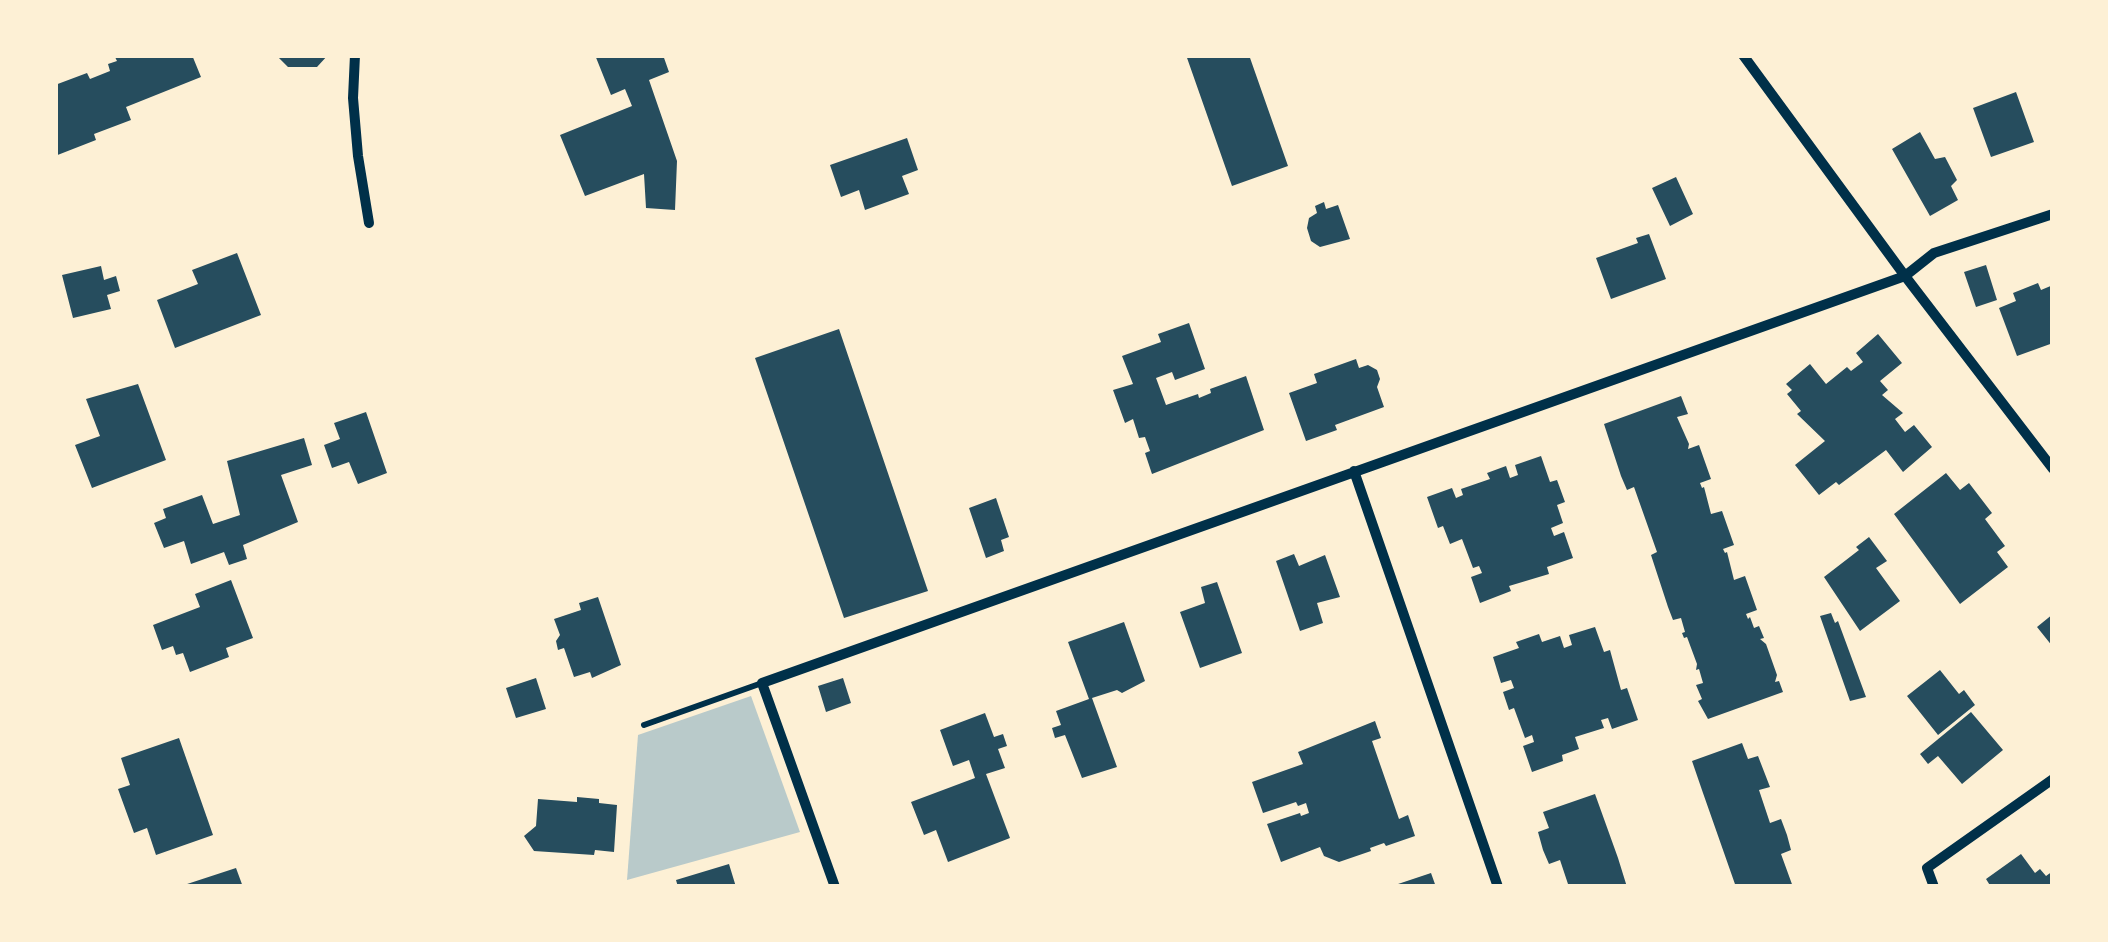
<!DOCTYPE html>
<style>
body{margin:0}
#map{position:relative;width:2108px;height:942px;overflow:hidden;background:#fdf0d5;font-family:"Varela Round",sans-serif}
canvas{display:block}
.frame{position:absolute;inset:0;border:58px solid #fdf0d5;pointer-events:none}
</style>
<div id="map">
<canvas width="2108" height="942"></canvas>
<div class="frame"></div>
</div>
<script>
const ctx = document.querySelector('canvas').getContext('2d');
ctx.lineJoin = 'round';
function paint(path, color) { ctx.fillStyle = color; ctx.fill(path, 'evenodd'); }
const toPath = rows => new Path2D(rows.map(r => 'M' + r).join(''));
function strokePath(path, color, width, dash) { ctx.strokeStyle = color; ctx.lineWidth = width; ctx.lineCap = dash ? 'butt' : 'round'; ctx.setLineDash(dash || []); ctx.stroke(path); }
const green = toPath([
 [751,696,800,832,627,880,638,735]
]);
const building = toPath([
 [114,55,192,55,201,77,126,107,131,120,94,134,96,140,55,156,55,98,58,97,55,85,87,73,90,79,110,71,108,64,117,61],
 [276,55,328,55,317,67,288,67],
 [595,55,663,55,669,72,649,80,677,161,675,210,646,208,644,174,585,196,560,135,632,106,625,89,611,95],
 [1186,55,1249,55,1288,166,1232,186],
 [2016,92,2034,142,1991,157,1973,108],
 [1920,132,1935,159,1945,157,1957,180,1951,186,1958,200,1930,216,1892,149],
 [907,138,918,170,902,176,909,194,865,210,859,190,841,197,830,165],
 [1676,177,1693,214,1670,226,1652,188],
 [1324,202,1326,209,1338,205,1350,239,1320,247,1311,241,1307,228,1309,218,1317,213,1315,206],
 [1649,234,1666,279,1611,299,1596,258,1638,243,1636,238],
 [237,253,261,315,175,348,157,300,198,284,192,270],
 [1986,265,1997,300,1976,307,1964,272],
 [101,266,104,280,116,276,120,291,107,295,111,309,73,318,62,275],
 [2038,283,2041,290,2053,285,2053,343,2017,356,1999,308,2016,301,2013,293],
 [1189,323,1205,369,1175,380,1172,372,1156,378,1166,405,1198,394,1199,398,1211,393,1210,389,1246,376,1264,430,1152,474,1145,453,1150,451,1145,437,1139,438,1133,419,1125,423,1113,390,1133,384,1122,356,1161,342,1158,334],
 [839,329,928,591,844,618,755,358],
 [1878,334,1902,363,1880,381,1888,390,1882,395,1903,413,1895,419,1905,432,1914,425,1932,447,1903,472,1886,450,1839,485,1836,482,1819,495,1795,465,1825,441,1797,414,1801,411,1787,394,1792,390,1786,384,1810,364,1826,384,1847,367,1851,371,1863,362,1856,353],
 [1356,359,1359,368,1368,365,1377,370,1380,379,1377,387,1384,407,1335,425,1337,430,1306,441,1289,393,1317,383,1314,374],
 [138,384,166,460,92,488,75,445,100,436,86,399],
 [1681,396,1688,414,1677,417,1689,444,1688,449,1699,445,1711,479,1700,483,1702,488,1704,487,1711,514,1722,511,1734,545,1723,549,1725,553,1727,552,1734,580,1745,576,1757,610,1746,614,1748,619,1750,617,1754,628,1759,626,1764,638,1760,639,1766,644,1777,675,1775,682,1779,681,1783,692,1708,719,1698,701,1702,699,1696,685,1703,683,1699,669,1696,670,1697,664,1687,637,1684,638,1682,633,1685,632,1681,618,1673,620,1668,607,1651,555,1657,552,1634,487,1627,490,1621,476,1604,424],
 [366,412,387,473,358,484,349,462,332,468,324,445,340,439,334,423],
 [304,438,312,465,281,475,298,522,243,545,247,559,229,565,224,552,191,564,184,541,164,548,154,523,166,518,163,509,202,495,213,524,240,515,227,461],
 [1541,456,1550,482,1557,480,1565,502,1557,505,1563,523,1551,528,1554,536,1564,532,1573,558,1547,567,1549,574,1509,586,1511,591,1480,603,1471,577,1482,573,1479,566,1473,568,1462,539,1450,544,1443,526,1438,528,1427,497,1452,488,1456,498,1463,495,1461,489,1490,479,1487,473,1506,466,1510,478,1518,475,1515,465],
 [1946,473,1960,490,1969,483,1992,513,1985,519,2005,546,1997,552,2008,567,1960,604,1894,514],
 [996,498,1009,537,1001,540,1004,551,986,558,969,508],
 [1869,537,1887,561,1876,568,1900,601,1860,631,1824,577,1859,550,1856,547],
 [1294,554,1299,566,1325,555,1340,597,1317,603,1323,623,1300,631,1276,561],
 [231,580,253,638,226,648,229,657,190,672,183,653,176,655,173,646,162,650,153,625,200,607,195,594],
 [1217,582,1242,653,1200,668,1180,612,1205,603,1201,587],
 [598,597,621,665,592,678,590,672,574,677,564,648,558,650,556,641,560,635,554,619,581,610,579,603],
 [1831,613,1835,623,1838,621,1866,697,1850,701,1820,616],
 [2053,614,2053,647,2037,627],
 [1124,622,1145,681,1122,693,1117,690,1092,698,1117,767,1082,778,1065,735,1055,738,1052,728,1061,725,1056,711,1089,699,1068,642],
 [1595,627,1604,652,1610,650,1621,690,1627,688,1638,720,1612,729,1608,718,1601,720,1604,728,1575,737,1579,749,1562,755,1563,761,1532,772,1523,746,1534,742,1532,735,1525,738,1514,708,1509,710,1503,692,1514,688,1511,680,1501,683,1493,657,1519,648,1516,642,1539,634,1542,642,1560,636,1564,648,1572,645,1569,635],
 [1940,670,1959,694,1964,690,1975,705,1938,735,1907,696],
 [536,678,546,709,516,718,506,688],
 [843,678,851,703,826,712,818,686],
 [1971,712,2003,750,1962,784,1938,756,1928,764,1920,754],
 [985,713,994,737,1003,734,1007,746,998,749,1005,768,986,774,1010,838,948,862,936,830,924,835,911,802,975,778,969,760,953,766,940,730],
 [1375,721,1381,738,1372,741,1399,819,1408,815,1415,836,1386,846,1384,843,1370,848,1371,851,1339,862,1324,856,1320,847,1281,862,1267,824,1300,813,1301,816,1309,813,1306,803,1298,806,1296,802,1263,813,1252,782,1303,764,1298,752],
 [179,738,213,835,156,855,147,828,134,833,118,789,130,785,121,758],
 [1742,743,1748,759,1758,756,1770,787,1759,790,1770,823,1781,819,1787,835,1791,850,1781,854,1793,887,1736,887,1703,793,1692,761],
 [1595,794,1618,858,1627,887,1569,887,1560,860,1549,864,1543,850,1538,832,1549,828,1543,812],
 [577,797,599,799,599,803,617,805,614,852,595,850,594,855,534,851,524,836,536,826,538,799,577,802],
 [2021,854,2035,873,2040,869,2046,876,2053,871,2053,887,1991,887,1986,879],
 [729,864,736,887,678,887,676,880],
 [236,868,243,887,181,887,181,886],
 [1431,873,1436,887,1392,887,1392,886]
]);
const service = toPath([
 [644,725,762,683]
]);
const minor = toPath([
 [355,55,353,98,358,156,369,223],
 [1743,55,1905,276,2053,469],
 [1354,471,1498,887],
 [835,887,762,683,1905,276,1934,253,2053,214],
 [1934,887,1927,868,2053,779]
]);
paint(green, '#b9caca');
paint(building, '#264d5e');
strokePath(service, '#003049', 6);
strokePath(minor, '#003049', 10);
</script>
